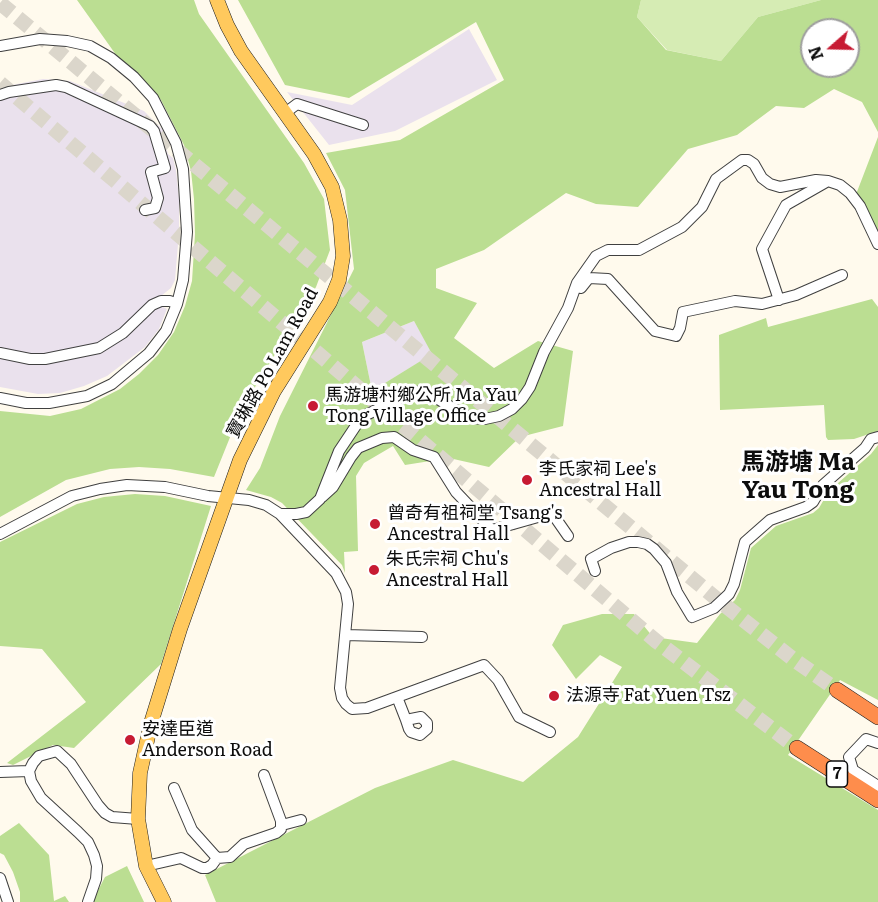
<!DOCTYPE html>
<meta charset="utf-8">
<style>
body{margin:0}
#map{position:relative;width:878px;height:902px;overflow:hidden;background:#fffaed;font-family:Literata,serif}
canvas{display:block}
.north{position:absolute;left:800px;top:18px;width:60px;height:60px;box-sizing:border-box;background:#fff;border:2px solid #9e9e9e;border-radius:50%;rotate:250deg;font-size:16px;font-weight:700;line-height:24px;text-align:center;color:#0d0d0d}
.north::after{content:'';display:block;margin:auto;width:21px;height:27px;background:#c71b33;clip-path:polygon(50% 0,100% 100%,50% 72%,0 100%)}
</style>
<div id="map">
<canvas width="878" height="902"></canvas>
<div class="north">N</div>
</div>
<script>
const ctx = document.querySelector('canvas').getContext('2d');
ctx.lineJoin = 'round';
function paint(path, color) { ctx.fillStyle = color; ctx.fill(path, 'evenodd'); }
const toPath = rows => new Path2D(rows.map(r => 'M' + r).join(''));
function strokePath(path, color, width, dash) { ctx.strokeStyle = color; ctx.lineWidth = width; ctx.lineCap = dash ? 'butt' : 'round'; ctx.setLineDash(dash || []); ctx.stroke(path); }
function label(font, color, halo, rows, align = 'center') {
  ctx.font = font + ' Literata,"Noto Sans TC",serif'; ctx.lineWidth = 6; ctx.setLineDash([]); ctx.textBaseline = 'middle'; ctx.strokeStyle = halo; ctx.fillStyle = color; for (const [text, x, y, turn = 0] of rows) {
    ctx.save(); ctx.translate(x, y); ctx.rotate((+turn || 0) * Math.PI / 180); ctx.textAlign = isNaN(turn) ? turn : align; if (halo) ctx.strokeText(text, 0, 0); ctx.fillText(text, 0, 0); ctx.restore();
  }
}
const industrial = toPath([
 [469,29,497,80,395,131,329,145,287,92,352,105],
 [43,79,70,81,144,111,167,134,164,139,168,154,173,158,176,170,179,198,179,232,175,280,171,288,161,296,161,306,167,309,159,329,145,347,107,376,84,386,60,393,38,394,0,387,0,89,7,86],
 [414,321,433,354,372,391,362,342]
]);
const green = toPath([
 [641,0,821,0,758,17,721,61,667,50,637,17]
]);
const forest = toPath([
 [77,0,194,0,199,14,304,163,324,199,330,250,316,287,241,410,214,477,170,469,139,467,110,469,66,480,0,517,0,411,50,416,81,409,120,389,139,374,158,355,174,332,185,306,192,281,195,234,194,199,191,171,184,145,161,100,142,78,119,59],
 [238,0,641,0,637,17,666,50,721,61,758,17,821,0,878,0,878,132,862,102,834,89,804,108,776,106,737,135,688,149,638,207,596,204,566,193,484,250,436,269,436,288,477,303,454,338,494,368,538,341,573,351,563,426,520,437,489,467,449,458,405,465,393,446,364,463,356,476,358,551,344,552,345,573,342,565,282,503,271,497,246,490,260,468,280,416,354,269,345,190,326,153,400,140,504,80,476,22,349,98,285,85],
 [812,30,848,30,848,66,812,66],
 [414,321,432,354,372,391,362,342],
 [878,137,878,232,855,197],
 [872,299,878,307,878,431,854,439,828,440,826,437,824,405,720,410,719,335,766,318,768,327],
 [878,445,878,700,840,680,788,755,878,810,878,902,216,902,205,875,375,788,453,760,523,782,578,737,622,667,600,655,576,679,552,645,563,625,602,614,634,614,653,637,697,643,720,614,735,600,740,590,751,548,776,526,813,513,819,508,829,491,871,454],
 [135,494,165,496,211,506,161,664,74,748,53,745,13,765,7,763,86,702,42,649,0,646,0,542,77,504,104,497],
 [19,823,49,855,54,901,65,896,69,902,20,902,20,892,13,872,4,855,0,853,0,836],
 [127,866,144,902,92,902,105,877]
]);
const highwayTunnel = toPath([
 [0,3,718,600,793,659,837,690],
 [0,83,656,641,797,748]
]);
const minor = toPath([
 [0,46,40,39,67,41,90,46,111,58,134,77,153,98,176,143,183,169,187,232,183,280,177,304,166,331,149,353,112,384,87,396,49,403,26,403,0,398],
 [0,95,9,92,56,85,66,87,150,126,154,131,165,168,151,172,158,198,155,208,145,210],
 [285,113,297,104,363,125],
 [581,288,589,278,608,279,655,331,676,336,680,328,683,312,735,301,762,304,796,295,842,275],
 [779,300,762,249,786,205,828,181],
 [0,353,30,359,45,359,99,348,123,333,152,305,161,301,170,301,177,304],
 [322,497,333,487,351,457,358,448,382,438,394,437,413,450,434,457,456,492,492,530,552,513,568,536],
 [280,514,336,573,346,592,348,604,340,688,342,698,346,704,352,709,367,708,484,665,498,680,519,717,550,732],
 [0,534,72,496,100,489,127,485,165,487,208,496,249,500,266,505,280,514,296,514,306,512,320,499,339,451,359,421,366,415,411,393,422,391,428,393,461,413,472,418,485,419,499,416,512,409,522,399,530,387,544,352,568,308,577,283,596,256,608,250,639,250,682,227,702,207,716,179,742,160,748,160,754,164,762,178,770,184,780,187,816,180,828,181,840,185,850,193,860,206,878,244],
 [595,571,591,559,611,548,629,542,638,542,647,544,654,549,666,563,677,592,692,617,714,608,729,594,734,584,745,542,770,520,806,507,813,502,823,485,865,448,871,439,878,437],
 [345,635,422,637],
 [397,697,406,720,409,729,411,732,420,735,427,729,427,723,421,717,406,720],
 [878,743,866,739,849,757,853,770,878,786],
 [0,772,29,771],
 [174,788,192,830,217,858],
 [282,825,301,820],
 [217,858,230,857,244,844,276,833,281,829,281,821,264,775],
 [146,866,181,858,202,868,207,868,212,865,217,858],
 [0,878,8,902],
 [88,902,96,879,97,866,94,855,88,842,78,832,41,798,31,781,29,771,33,763,39,756,57,751,71,764,98,805,105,813,112,817,138,819]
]);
const major = toPath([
 [164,902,146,866,138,819,140,773,151,723,180,629,240,460,274,391,330,302,339,280,343,256,340,220,332,187,314,154,241,51,227,25,217,0]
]);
const highway = toPath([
 [837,690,878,717],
 [797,748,878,800]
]);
const markers = [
 [313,406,6,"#c71b33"],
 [527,480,6,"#c71b33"],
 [375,524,6,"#c71b33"],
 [374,570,6,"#c71b33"],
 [554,696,6,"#c71b33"],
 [130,740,6,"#c71b33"]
];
const shields = [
 [837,774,21]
];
const shieldNames = [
 ["7",837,774]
];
const streetNames = [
 ["寶琳路 Po Lam Road",273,363,-61]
];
const poiNames = [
 ["馬游塘村鄉公所 Ma Yau",325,396],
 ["Tong Village Office",325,417],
 ["李氏家祠 Lee's",539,470],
 ["Ancestral Hall",539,491],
 ["曾奇有祖祠堂 Tsang's",387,514],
 ["Ancestral Hall",387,535],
 ["朱氏宗祠 Chu's",386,560],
 ["Ancestral Hall",386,581],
 ["法源寺 Fat Yuen Tsz",566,696],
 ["安達臣道",142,730],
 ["Anderson Road",142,751]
];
const districtNames = [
 ["馬游塘 Ma",798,463],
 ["Yau Tong",798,491]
];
paint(industrial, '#eae1ed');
paint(green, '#d6ecb4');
paint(forest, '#bbde92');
strokePath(highwayTunnel, '#dbd6cb', 15, [15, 8]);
strokePath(minor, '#404040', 12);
strokePath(major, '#1e1e1e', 15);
strokePath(highway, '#1e1e1e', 16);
strokePath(minor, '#fff', 10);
strokePath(major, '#ffc95d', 14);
strokePath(highway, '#fe8d4c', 15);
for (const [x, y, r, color] of markers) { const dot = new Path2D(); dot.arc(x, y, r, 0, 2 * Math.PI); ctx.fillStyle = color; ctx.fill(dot); strokePath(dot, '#fff', 2); }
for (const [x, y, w] of shields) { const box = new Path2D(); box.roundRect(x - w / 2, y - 13, w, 26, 4.5); ctx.fillStyle = '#fff'; ctx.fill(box); strokePath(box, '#0d0d0d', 1.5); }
label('bold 16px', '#0d0d0d', null, shieldNames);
label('18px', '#0d0d0d', '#fff', streetNames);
label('18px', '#0d0d0d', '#fff', poiNames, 'left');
label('bold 24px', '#0d0d0d', '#fff', districtNames);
</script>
